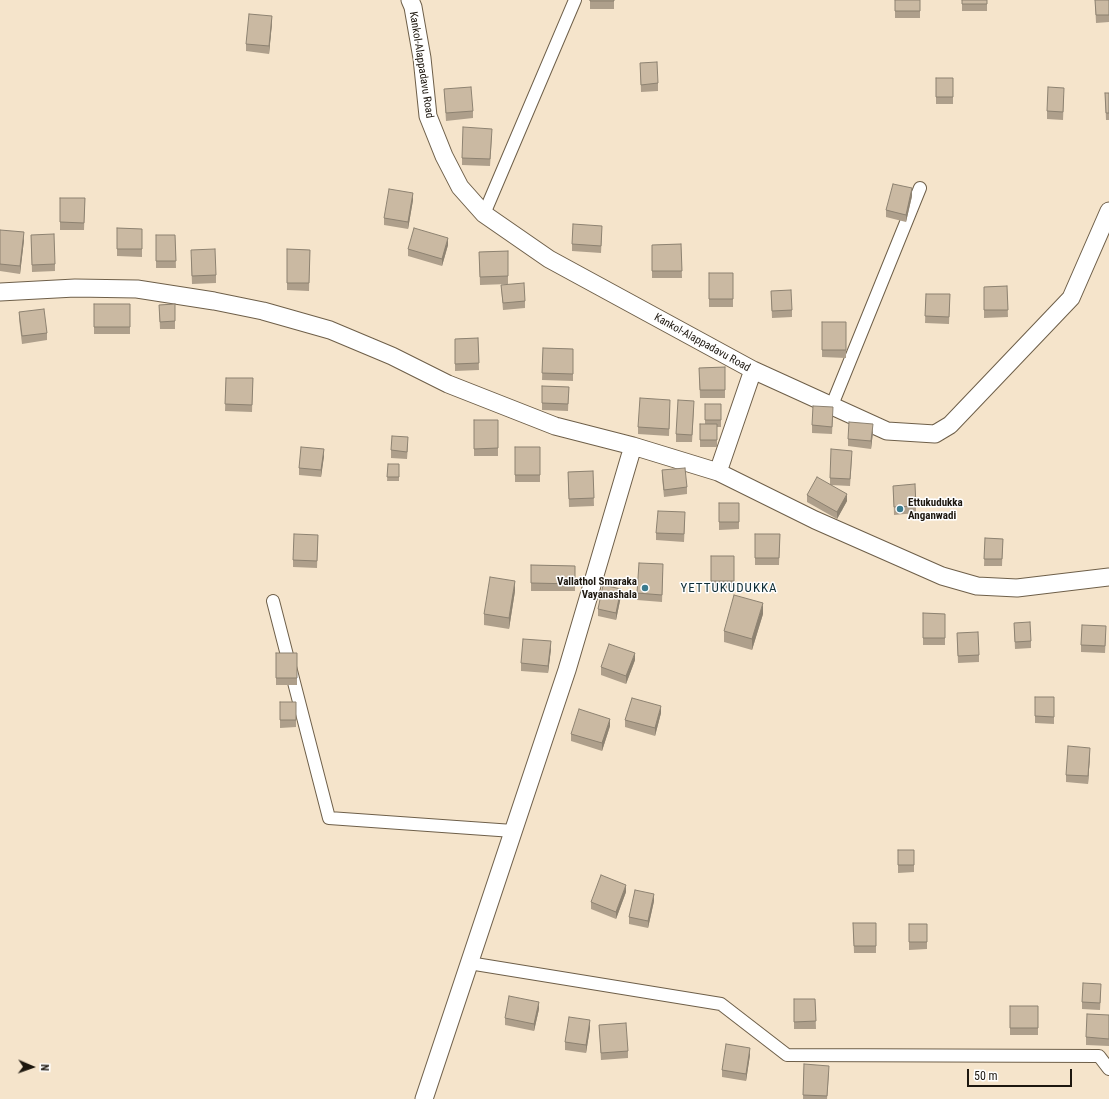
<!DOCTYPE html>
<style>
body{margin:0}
#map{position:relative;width:1109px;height:1099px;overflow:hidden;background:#f5e4cb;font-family:"Roboto Condensed",sans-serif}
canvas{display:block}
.north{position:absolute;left:12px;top:1047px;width:40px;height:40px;-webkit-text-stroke:3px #fff;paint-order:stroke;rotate:92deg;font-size:11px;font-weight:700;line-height:16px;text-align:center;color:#1d170f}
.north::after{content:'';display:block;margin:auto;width:14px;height:18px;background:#1d170f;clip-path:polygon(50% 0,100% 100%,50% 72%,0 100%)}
.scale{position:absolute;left:967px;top:1069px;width:105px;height:18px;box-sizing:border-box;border:2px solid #1d170f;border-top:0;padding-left:5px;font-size:12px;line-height:14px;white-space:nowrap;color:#1d170f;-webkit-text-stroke:3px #fff;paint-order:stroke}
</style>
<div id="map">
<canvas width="1109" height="1099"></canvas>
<div class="north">N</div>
<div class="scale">50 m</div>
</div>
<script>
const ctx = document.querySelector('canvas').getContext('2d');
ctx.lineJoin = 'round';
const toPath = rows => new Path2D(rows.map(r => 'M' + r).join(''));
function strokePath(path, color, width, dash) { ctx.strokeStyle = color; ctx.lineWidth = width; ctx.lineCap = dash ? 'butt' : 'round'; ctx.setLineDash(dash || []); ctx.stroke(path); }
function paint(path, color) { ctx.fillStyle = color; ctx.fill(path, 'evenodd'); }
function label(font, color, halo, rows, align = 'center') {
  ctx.font = font + ' "Roboto Condensed",sans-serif'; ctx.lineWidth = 3; ctx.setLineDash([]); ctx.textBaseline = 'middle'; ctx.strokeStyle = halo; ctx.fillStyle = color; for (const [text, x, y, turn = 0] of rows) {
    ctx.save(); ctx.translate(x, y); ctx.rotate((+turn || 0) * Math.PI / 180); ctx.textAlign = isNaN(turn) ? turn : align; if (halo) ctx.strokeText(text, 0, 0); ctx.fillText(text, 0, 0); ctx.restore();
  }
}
const street = toPath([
 [484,214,575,0],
 [832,405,920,188],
 [273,601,329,818,513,831],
 [469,963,721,1004,787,1055,1099,1056,1109,1069]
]);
const secondary = toPath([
 [410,0,413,7,422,58,428,116,444,156,460,187,484,214,549,259,753,370,887,431,935,434,950,425,1071,298,1109,211],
 [0,292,75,288,137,289,214,301,263,311,330,330,392,356,448,384,555,426,633,446,718,472,815,520,942,576,977,586,1017,588,1109,577],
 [718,472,753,370],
 [424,1099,567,670,633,446]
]);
const wall = toPath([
 [590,0,614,0,614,9,590,9],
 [895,0,920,0,920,18,895,18],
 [962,0,987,0,987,11,962,11],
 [1095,0,1109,0,1109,22,1096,23],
 [272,23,269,54,246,51,246,44],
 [640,63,658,83,658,91,641,92],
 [936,78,953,78,953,104,936,104],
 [444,89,473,111,473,118,446,121],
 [1105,93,1109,93,1109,120,1106,120],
 [1064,95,1063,120,1047,119,1047,111],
 [492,136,490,166,462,165,462,158],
 [912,196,906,222,886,217,886,210],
 [60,198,85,198,84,230,60,230],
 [413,200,408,229,384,225,384,218],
 [117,228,142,229,142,257,117,256],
 [0,230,24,240,20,274,0,271],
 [602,233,601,253,572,251,572,244],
 [31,235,55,264,55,271,32,272],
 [156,235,175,235,176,268,156,268],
 [681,244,682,278,652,278,652,245],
 [448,245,442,266,408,256,408,249],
 [287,249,310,250,309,291,287,290],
 [508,251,508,284,480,285,479,252],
 [191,257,216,275,216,283,192,284],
 [709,273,733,273,733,307,709,307],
 [501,285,525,301,525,308,503,310],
 [1007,286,1008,317,984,318,984,287],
 [771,291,792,310,792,317,772,318],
 [926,294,950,294,949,324,925,323],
 [94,304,130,304,130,334,94,334],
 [175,304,175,329,160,329,159,305],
 [19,312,47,333,47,340,22,344,19,319],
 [822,322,846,322,846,358,822,357],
 [478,338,479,370,455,371,455,339],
 [543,348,573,349,573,381,542,380],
 [725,367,725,398,700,398,699,368],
 [226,378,253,378,252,412,225,411],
 [542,386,569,387,568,411,542,410],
 [705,404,721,404,721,427,717,427,717,447,700,447,700,424,705,424],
 [670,408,669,436,638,434,638,427],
 [694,408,692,442,676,442,676,434],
 [833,414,832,434,812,433,812,425],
 [474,420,498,420,498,456,474,456],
 [873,432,871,449,848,446,848,439],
 [408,445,407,459,391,458,391,450],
 [515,447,540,447,540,482,515,482],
 [324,456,321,477,299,475,299,468],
 [852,458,850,486,831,485,847,501,837,519,807,502,807,495,830,484,830,478],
 [388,464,399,464,399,481,387,481],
 [662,470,687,487,687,494,664,497,662,477],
 [593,471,594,506,569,507,568,472],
 [893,486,916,506,916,513,894,515],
 [719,503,739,503,739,529,719,530],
 [685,520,684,542,656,540,656,533],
 [755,534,780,534,779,565,755,565],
 [318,535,317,568,293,567,293,560],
 [985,538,1003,539,1002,566,984,566],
 [711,556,734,556,734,588,711,588],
 [531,565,575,566,575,591,531,591],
 [663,572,662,602,637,600,637,593],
 [515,591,509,629,484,625,484,614],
 [621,596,616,620,598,616,598,609],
 [923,613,945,614,945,645,923,645],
 [763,614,752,650,724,642,724,631],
 [1014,623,1031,641,1031,648,1015,649],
 [957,633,979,655,979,662,958,663],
 [1106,634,1105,653,1081,652,1081,645],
 [551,649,548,673,521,671,521,663],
 [276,653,297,653,297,685,276,685],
 [635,660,626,684,601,675,601,667],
 [1035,697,1054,697,1054,724,1035,723],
 [280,702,296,702,296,727,280,728],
 [661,713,655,736,625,727,625,720],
 [610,726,602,751,571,741,571,734],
 [1090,755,1088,784,1066,782,1066,775],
 [898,850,914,850,914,872,898,873],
 [626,892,616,919,591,909,591,902],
 [654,901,648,928,629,924,629,917],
 [853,923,876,923,876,953,854,953],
 [909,924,927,924,927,949,909,950],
 [1101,991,1100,1010,1082,1009,1082,1002],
 [794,999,815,999,816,1029,794,1029],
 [1010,1006,1038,1006,1038,1035,1010,1035],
 [539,1009,534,1031,505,1025,505,1018],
 [1109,1015,1109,1046,1086,1045,1086,1037],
 [599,1025,628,1051,628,1058,601,1060],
 [590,1028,586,1053,565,1050,565,1042],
 [750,1055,746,1081,722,1077,722,1070],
 [804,1064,829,1073,827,1099,803,1099]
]);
const shadedWall = toPath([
 [272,16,272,23,269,54,269,46],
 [912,188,912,196,906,222,906,215],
 [413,193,413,200,408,229,408,222],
 [24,232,24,240,20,274,20,266],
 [448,238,448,245,442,266,442,259],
 [873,424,873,432,871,449,871,441],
 [324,449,324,456,321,477,321,470],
 [847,494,847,501,837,519,837,512],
 [515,581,515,591,509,629,509,618],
 [621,589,621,596,616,620,616,613],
 [763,603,763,614,752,650,752,639],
 [551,641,551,649,548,673,548,666],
 [635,653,635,660,626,684,626,676],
 [661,706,661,713,655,736,655,728],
 [610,719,610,726,602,751,602,743],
 [1090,748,1090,755,1088,784,1088,776],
 [626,885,626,892,616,919,616,912],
 [654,894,654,901,648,928,648,921],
 [539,1002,539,1009,534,1031,534,1024],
 [590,1020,590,1028,586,1053,586,1045],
 [750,1048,750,1055,746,1081,746,1074]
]);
const building = toPath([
 [590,0,614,0,614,1,590,1,590,0],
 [895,0,920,0,920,11,895,11,895,0],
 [962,0,987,0,987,4,962,4,962,0],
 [1095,0,1109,0,1109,15,1096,15,1095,0],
 [249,14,272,16,269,46,246,44,249,14],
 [657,62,658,83,641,85,640,63,657,62],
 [936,78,953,78,953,97,936,97,936,78],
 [471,87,473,111,446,113,444,89,471,87],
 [1048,87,1064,88,1063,112,1047,111,1048,87],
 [1105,93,1109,93,1109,113,1106,113,1105,93],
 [463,127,492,129,490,159,462,158,463,127],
 [893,184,912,188,906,215,886,210,893,184],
 [389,189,413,193,408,222,384,218,389,189],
 [60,198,85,198,84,223,60,222,60,198],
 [573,224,602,226,601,246,572,244,573,224],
 [117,228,142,229,142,249,117,249,117,228],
 [414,228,448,238,442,259,408,249,414,228],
 [0,230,24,232,20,266,0,264,0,230],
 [54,234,55,264,32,265,31,235,54,234],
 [156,235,175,235,176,261,156,261,156,235],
 [681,244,682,271,652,271,652,245,681,244],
 [215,249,216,275,192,276,191,250,215,249],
 [287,249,310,250,309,283,287,283,287,249],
 [508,251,508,276,480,277,479,252,508,251],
 [709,273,733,273,733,299,709,299,709,273],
 [524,283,525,301,503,303,501,285,524,283],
 [1007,286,1008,310,984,310,984,287,1007,286],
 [791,290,792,310,772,311,771,291,791,290],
 [926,294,950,294,949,317,925,316,926,294],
 [94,304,130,304,130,327,94,327,94,304],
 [175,304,175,321,160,322,159,305,175,304],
 [44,309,47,333,22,336,19,312,44,309],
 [822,322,846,322,846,350,822,350,822,322],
 [478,338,479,363,455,364,455,339,478,338],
 [543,348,573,349,573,374,542,373,543,348],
 [725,367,725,390,700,390,699,368,725,367],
 [226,378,253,378,252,405,225,404,226,378],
 [542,386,569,387,568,404,542,403,542,386],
 [640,398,670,400,669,429,638,427,640,398],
 [678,400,694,401,692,435,676,434,678,400],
 [705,404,721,404,721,420,705,420,705,404],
 [813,406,833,407,832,427,812,425,813,406],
 [474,420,498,420,498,448,474,449,474,420],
 [849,422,873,424,871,441,848,439,849,422],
 [700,424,717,424,717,440,700,440,700,424],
 [392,436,408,437,407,452,391,450,392,436],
 [301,447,324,449,321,470,299,468,301,447],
 [515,447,540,447,540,475,515,475,515,447],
 [831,449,852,451,850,479,830,478,831,449],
 [388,464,399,464,399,477,387,477,388,464],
 [685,468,687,487,664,490,662,470,685,468],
 [593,471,594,498,569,499,568,472,593,471],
 [817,477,847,494,837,512,807,495,817,477],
 [915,484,916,506,894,507,893,486,915,484],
 [719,503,739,503,739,522,719,522,719,503],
 [658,511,685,512,684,534,656,533,658,511],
 [294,534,318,535,317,561,293,560,294,534],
 [755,534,780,534,779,558,755,558,755,534],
 [985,538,1003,539,1002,559,984,559,985,538],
 [711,556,734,556,734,581,711,581,711,556],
 [639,563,663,564,662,595,637,593,639,563],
 [531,565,575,566,575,584,531,583,531,565],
 [490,577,515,581,509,618,484,614,490,577],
 [603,585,621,589,616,613,598,609,603,585],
 [734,595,763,603,752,639,724,631,734,595],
 [923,613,945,614,945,638,923,638,923,613],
 [1030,622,1031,641,1015,642,1014,623,1030,622],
 [1082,625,1106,626,1105,646,1081,645,1082,625],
 [978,632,979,655,958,656,957,633,978,632],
 [523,639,551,641,548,666,521,663,523,639],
 [609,644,635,653,626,676,601,667,609,644],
 [276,653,297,653,297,678,276,678,276,653],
 [1035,697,1054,697,1054,717,1035,716,1035,697],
 [632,698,661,706,655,728,625,720,632,698],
 [280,702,296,702,296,720,280,720,280,702],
 [579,709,610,719,602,743,571,734,579,709],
 [1068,746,1090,748,1088,776,1066,775,1068,746],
 [898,850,914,850,914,865,898,865,898,850],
 [601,875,626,885,616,912,591,902,601,875],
 [635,890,654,894,648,921,629,917,635,890],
 [853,923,876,923,876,946,854,946,853,923],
 [909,924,927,924,927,942,909,942,909,924],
 [1083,983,1101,984,1100,1003,1082,1002,1083,983],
 [509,996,539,1002,534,1024,505,1018,509,996],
 [794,999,815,999,816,1021,794,1022,794,999],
 [1010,1006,1038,1006,1038,1028,1010,1028,1010,1006],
 [1087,1014,1109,1015,1109,1039,1086,1037,1087,1014],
 [569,1017,590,1020,586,1045,565,1042,569,1017],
 [626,1023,628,1051,601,1053,599,1025,626,1023],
 [726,1044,750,1048,746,1074,722,1070,726,1044],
 [804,1064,829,1066,827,1096,803,1095,804,1064]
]);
const markers = [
 [900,509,4,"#3b7b8e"],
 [645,588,4,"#3b7b8e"]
];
const streetNames = [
 ["Kankol-Alappadavu Road",421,65,81],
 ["Kankol-Alappadavu Road",702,343,29]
];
const poiNames = [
 ["Ettukudukka",908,503],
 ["Anganwadi",908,516],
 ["Vallathol Smaraka",637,582,"right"],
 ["Vayanashala",637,595,"right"]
];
const quarterNames = [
 ["YETTUKUDUKKA",729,589]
];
strokePath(street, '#6e5f49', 14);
strokePath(secondary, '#6e5f49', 19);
strokePath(street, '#fff', 12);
strokePath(secondary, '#fff', 17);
paint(wall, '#ae9f8b');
paint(shadedWall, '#8d8271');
paint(building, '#cab9a2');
strokePath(building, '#8d8271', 1);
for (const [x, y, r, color] of markers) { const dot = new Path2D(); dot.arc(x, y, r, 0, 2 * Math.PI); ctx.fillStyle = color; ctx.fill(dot); strokePath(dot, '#fff', 1.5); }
label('11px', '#1d170f', '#fff', streetNames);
label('bold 11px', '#1d170f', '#fff', poiNames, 'left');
ctx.letterSpacing = '1px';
label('13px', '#102f38', '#fff', quarterNames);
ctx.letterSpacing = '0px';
</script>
